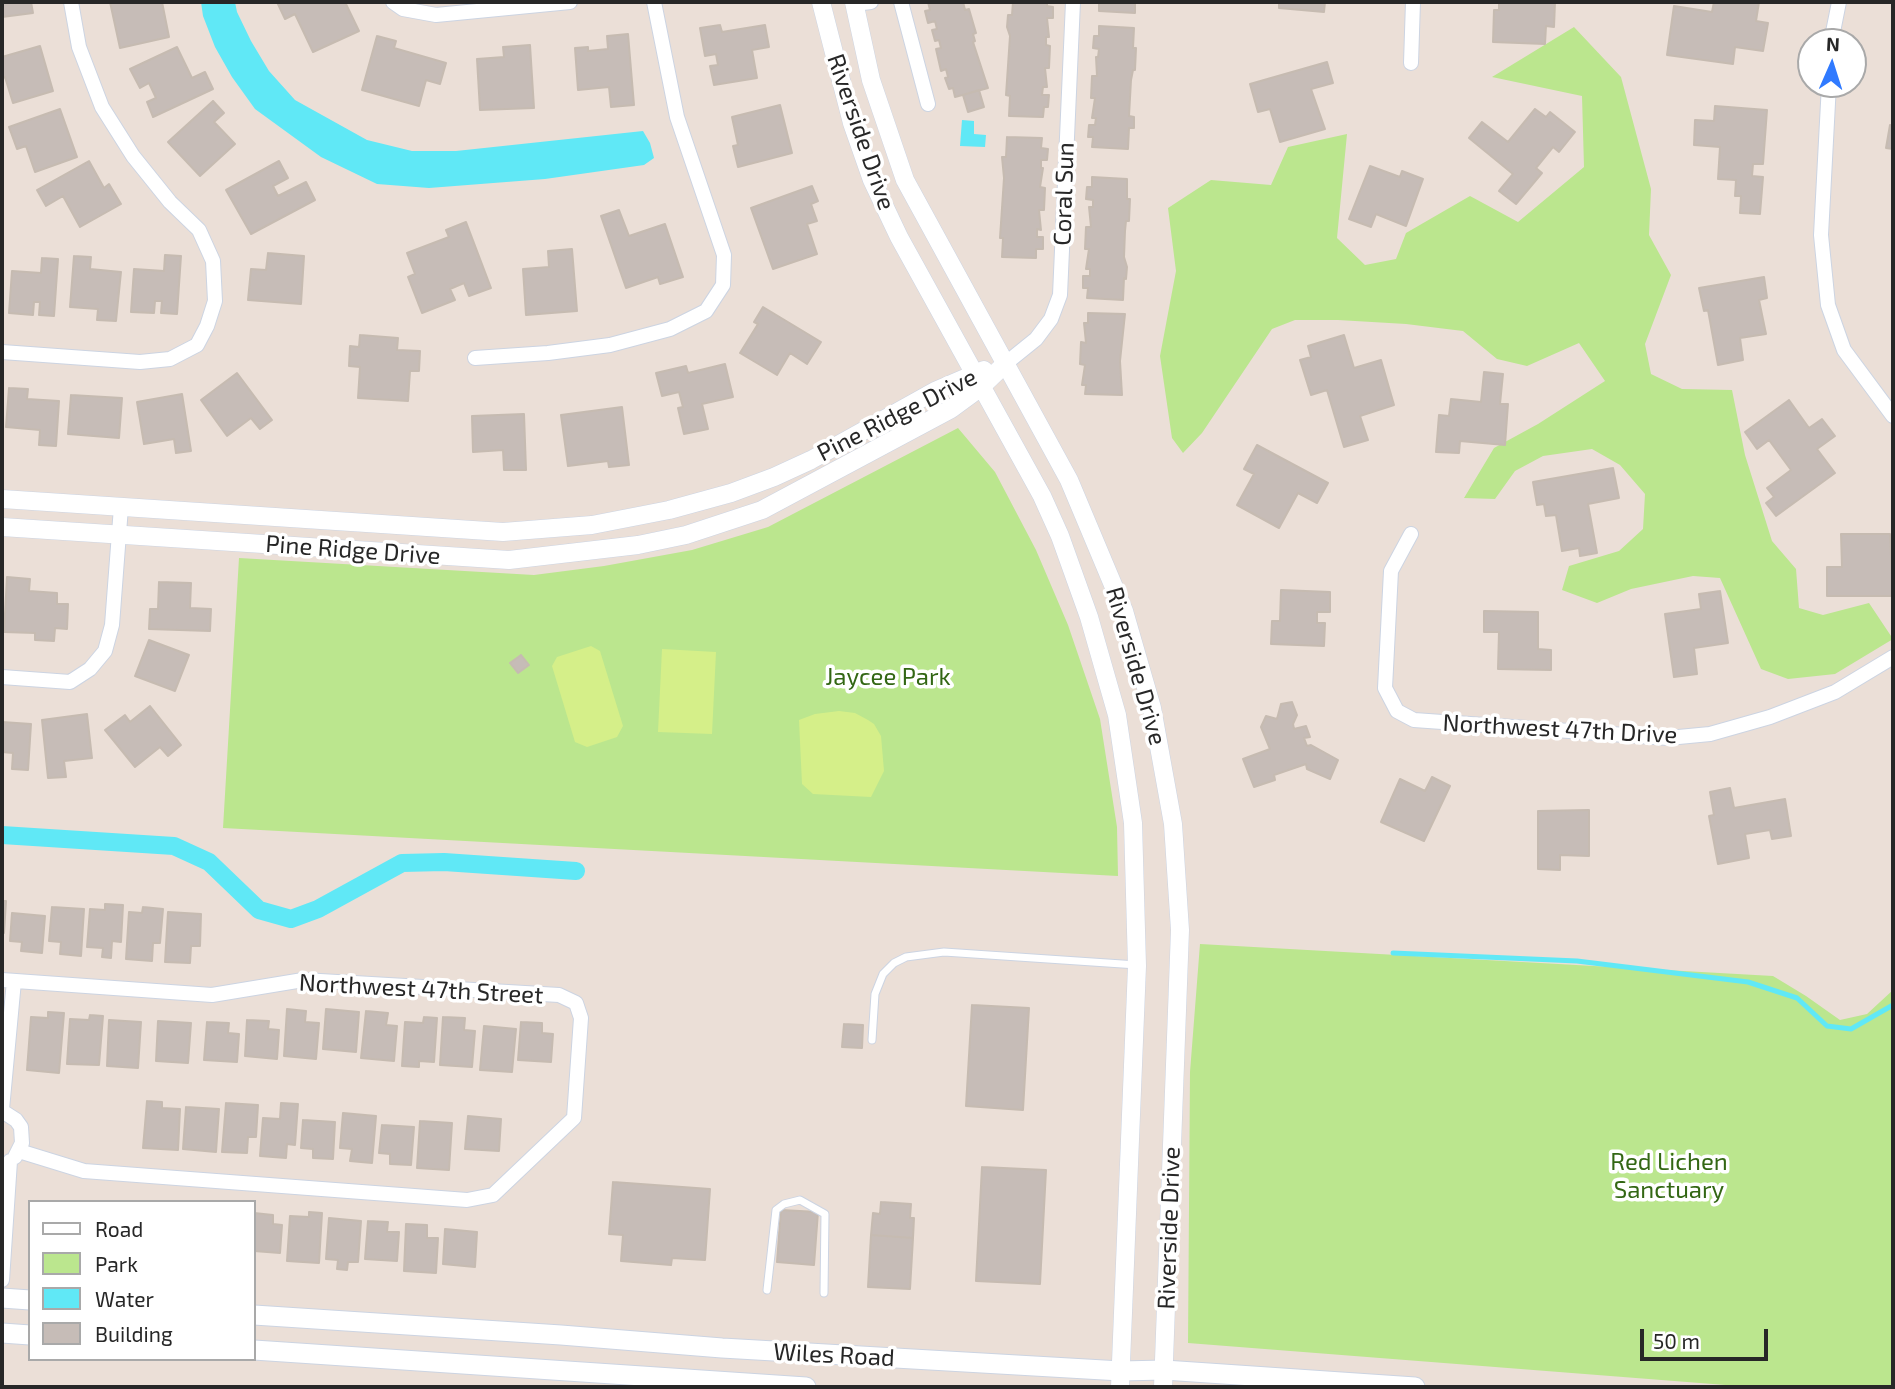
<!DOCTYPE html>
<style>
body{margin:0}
#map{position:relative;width:1895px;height:1389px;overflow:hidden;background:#ebdfd7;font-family:"Exo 2",sans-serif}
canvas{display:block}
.frame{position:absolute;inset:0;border:4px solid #272727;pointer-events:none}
.legend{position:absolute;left:28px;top:1200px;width:228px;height:161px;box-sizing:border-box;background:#fff;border:2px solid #a9a9a9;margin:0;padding:9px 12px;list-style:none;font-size:21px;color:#272727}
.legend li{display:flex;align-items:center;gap:14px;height:35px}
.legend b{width:35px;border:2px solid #a9a9a9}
.north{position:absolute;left:1797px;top:28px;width:70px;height:70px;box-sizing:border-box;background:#fff;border:2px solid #a9a9a9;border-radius:50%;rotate:3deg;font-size:19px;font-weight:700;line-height:28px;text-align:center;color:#272727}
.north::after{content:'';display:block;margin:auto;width:24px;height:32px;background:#307aff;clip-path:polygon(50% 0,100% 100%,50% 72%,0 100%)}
.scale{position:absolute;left:1640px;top:1329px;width:128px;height:32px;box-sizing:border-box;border:4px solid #272727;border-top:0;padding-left:9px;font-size:21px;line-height:24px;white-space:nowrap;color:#272727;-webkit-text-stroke:5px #fff;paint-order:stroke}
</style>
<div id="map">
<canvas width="1895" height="1389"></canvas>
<div class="frame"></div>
<ul class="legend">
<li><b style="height:9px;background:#fff"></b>Road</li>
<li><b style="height:19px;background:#bbe68e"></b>Park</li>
<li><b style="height:19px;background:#60e8f6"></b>Water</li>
<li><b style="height:19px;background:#c6bcb7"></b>Building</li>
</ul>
<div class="north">N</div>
<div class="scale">50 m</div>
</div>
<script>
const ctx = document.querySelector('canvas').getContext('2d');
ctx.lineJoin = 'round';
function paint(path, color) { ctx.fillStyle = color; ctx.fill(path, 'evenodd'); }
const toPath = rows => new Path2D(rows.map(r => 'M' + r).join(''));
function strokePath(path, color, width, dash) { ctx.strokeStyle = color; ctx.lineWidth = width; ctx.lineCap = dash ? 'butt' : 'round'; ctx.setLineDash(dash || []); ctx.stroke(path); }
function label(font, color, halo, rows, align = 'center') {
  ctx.font = font + ' "Exo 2",sans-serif'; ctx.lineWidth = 7; ctx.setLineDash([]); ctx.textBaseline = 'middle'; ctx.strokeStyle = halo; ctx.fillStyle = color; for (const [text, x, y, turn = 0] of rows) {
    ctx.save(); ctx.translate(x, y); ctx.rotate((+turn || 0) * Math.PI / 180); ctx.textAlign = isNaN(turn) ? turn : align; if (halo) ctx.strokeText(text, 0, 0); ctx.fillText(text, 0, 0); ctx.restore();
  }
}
const green = toPath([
 [1574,27,1621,77,1651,189,1649,235,1671,275,1645,344,1651,374,1682,389,1732,390,1745,455,1772,541,1796,569,1799,608,1823,615,1869,603,1893,639,1835,674,1788,679,1761,669,1720,578,1693,576,1631,589,1597,603,1562,590,1569,566,1619,551,1643,529,1645,494,1620,465,1592,449,1543,456,1515,471,1495,499,1464,498,1494,448,1538,424,1605,381,1579,343,1527,366,1497,359,1463,331,1406,324,1338,320,1295,320,1272,329,1202,433,1183,453,1172,438,1160,356,1176,271,1168,208,1211,180,1271,185,1288,147,1347,134,1337,238,1365,265,1396,259,1406,233,1470,196,1518,222,1584,167,1582,96,1492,77],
 [958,428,995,472,1036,550,1068,625,1100,719,1117,827,1118,876,223,828,239,558,534,575,604,566,692,550,768,527],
 [1200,944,1773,976,1806,996,1840,1020,1867,1014,1893,990,1893,1387,1751,1387,1188,1343,1190,1072]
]);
const pitch = toPath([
 [591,646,600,651,623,726,617,737,587,747,575,742,552,666,557,657],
 [662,649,716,652,712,734,658,732],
 [839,711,855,713,868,720,874,724,881,736,884,771,871,797,813,794,802,784,799,720,815,714]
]);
const water = toPath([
 [201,2,235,2,237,12,251,41,269,71,295,100,367,140,412,151,456,151,643,131,650,143,654,158,644,165,545,179,429,188,377,184,321,157,255,109,232,77,215,47,203,16],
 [962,120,974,121,974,134,986,135,985,147,960,146]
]);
const stream = toPath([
 [1393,953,1577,961,1748,982,1797,998,1827,1026,1851,1029,1893,1005]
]);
const canal = toPath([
 [2,835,174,846,209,862,259,910,291,919,318,909,402,863,444,862,576,871]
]);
const building = toPath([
 [2,2,31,2,33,13,2,17,2,2],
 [110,2,162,2,169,37,120,48,110,2],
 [277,2,345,2,359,31,313,52,295,14,285,19,277,2],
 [928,2,963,2,965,10,969,9,976,33,973,34,975,41,973,42,988,88,955,97,953,88,949,89,945,78,948,77,946,69,941,71,936,49,941,48,939,40,935,41,932,30,937,29,935,21,928,23,925,11,930,10,928,2],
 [1013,2,1047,2,1047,6,1053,7,1053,18,1047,18,1049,37,1046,37,1046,45,1050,46,1049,68,1045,68,1047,87,1043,87,1042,95,1049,95,1048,107,1044,107,1043,117,1009,116,1010,96,1006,95,1010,36,1007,27,1008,15,1012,15,1013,2],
 [1099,2,1135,2,1135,13,1099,11,1099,2],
 [1279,2,1325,2,1324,12,1279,8,1279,2],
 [1499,2,1555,2,1554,27,1546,26,1545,44,1493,42,1494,10,1499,10,1499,2],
 [1714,2,1759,2,1756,21,1768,23,1763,51,1735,47,1733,64,1667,55,1674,6,1712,12,1714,2],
 [720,25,722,32,765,25,769,47,752,50,757,78,714,85,710,66,718,65,716,54,705,56,700,28,720,25],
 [1099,26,1134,28,1133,48,1136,48,1135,70,1133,70,1131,80,1129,116,1134,117,1134,128,1129,128,1128,149,1092,147,1093,137,1088,137,1089,125,1095,125,1096,118,1092,118,1095,98,1091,98,1092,76,1097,76,1096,57,1098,57,1099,49,1093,48,1094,36,1099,36,1099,26],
 [628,34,634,105,611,107,609,87,578,90,575,48,588,47,588,51,608,49,607,36,628,34],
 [377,36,396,41,394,48,446,63,440,84,426,80,419,106,362,90,377,36],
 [530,45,534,108,480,110,477,59,504,57,503,47,530,45],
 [40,46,53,91,13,103,5,77,2,78,2,57,40,46],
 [177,47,192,78,205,72,213,89,153,117,147,102,156,98,149,83,140,88,130,69,177,47],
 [1327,62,1333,83,1311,89,1325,129,1280,142,1270,109,1258,112,1250,84,1327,62],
 [979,90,984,107,968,112,963,95,979,90],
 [213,101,224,113,214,122,235,144,200,176,168,142,213,101],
 [780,105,792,153,738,167,733,146,738,145,732,117,780,105],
 [1715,106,1767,110,1763,164,1753,164,1752,176,1763,177,1760,214,1740,213,1741,196,1735,196,1736,180,1718,179,1720,147,1694,145,1695,120,1714,121,1715,106],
 [60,109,77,157,35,172,26,146,17,149,9,127,60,109],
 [1535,109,1546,117,1550,112,1575,132,1559,152,1553,147,1536,168,1542,173,1516,204,1499,191,1513,174,1469,138,1482,122,1508,142,1535,109],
 [1890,125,1893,126,1893,149,1886,148,1890,125],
 [1007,137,1042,138,1041,148,1048,149,1047,160,1041,160,1041,168,1043,168,1040,187,1045,188,1044,210,1039,210,1041,230,1037,229,1037,237,1043,237,1043,249,1036,249,1036,258,1002,257,1003,238,1000,238,1004,178,1002,157,1006,157,1007,137],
 [89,161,104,188,109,184,121,204,80,227,63,196,46,206,37,190,89,161],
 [279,161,288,178,273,186,278,196,306,182,315,200,251,234,226,190,279,161],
 [1370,166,1400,177,1402,171,1423,179,1406,226,1376,214,1371,227,1349,219,1370,166],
 [1092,177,1127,179,1127,199,1130,199,1129,221,1126,221,1125,231,1124,257,1127,267,1126,279,1124,278,1123,300,1087,298,1088,288,1083,288,1083,276,1090,276,1090,269,1086,269,1089,249,1085,249,1086,227,1091,227,1089,207,1093,207,1093,200,1086,199,1087,187,1092,187,1092,177],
 [812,186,818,201,811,204,817,221,807,224,817,254,773,269,751,208,812,186],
 [619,210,629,236,665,224,683,277,660,284,658,277,626,288,601,216,619,210],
 [466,222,491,288,469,296,464,283,450,289,455,300,422,313,408,277,415,274,407,253,449,237,446,230,466,222],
 [572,249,577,311,526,315,523,269,549,267,548,251,572,249],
 [268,253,304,256,301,304,248,300,251,269,266,270,268,253],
 [165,255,181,256,177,314,161,313,162,301,155,301,154,313,131,312,134,269,164,271,165,255],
 [74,256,91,257,90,269,121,272,116,321,97,320,98,309,70,307,74,256],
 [42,258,58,259,54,316,39,315,40,302,34,302,33,315,9,313,12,271,41,273,42,258],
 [1764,277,1767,298,1759,300,1766,334,1740,338,1743,360,1718,365,1708,310,1704,311,1699,288,1764,277],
 [763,307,821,342,807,364,790,353,777,375,740,353,758,324,754,322,763,307],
 [1088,313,1125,314,1120,361,1122,395,1085,394,1086,385,1082,385,1085,365,1080,364,1081,342,1086,343,1084,323,1088,323,1088,313],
 [360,335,398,338,397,350,420,351,419,371,410,371,408,401,358,398,360,367,349,366,350,346,359,347,360,335],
 [1344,335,1354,368,1381,360,1394,405,1360,416,1368,440,1344,447,1327,390,1311,395,1300,360,1311,357,1308,346,1344,335],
 [725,364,733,397,702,404,708,429,684,434,678,408,683,407,679,392,662,396,656,373,686,366,688,373,725,364],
 [1484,372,1503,374,1500,404,1508,404,1505,445,1460,441,1459,453,1436,452,1439,415,1449,416,1451,399,1481,402,1484,372],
 [237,373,272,420,260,429,251,418,227,436,201,400,237,373],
 [9,388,28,389,27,399,59,401,56,446,39,445,40,430,6,427,9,388],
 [182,394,191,451,176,453,174,439,144,444,137,402,182,394],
 [71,395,122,398,119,438,68,434,71,395],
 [1789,400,1809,428,1822,419,1835,436,1817,449,1835,473,1776,516,1766,503,1774,497,1767,488,1791,470,1769,440,1757,449,1745,432,1789,400],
 [622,407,629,465,609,467,608,461,568,466,561,415,622,407],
 [524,414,526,470,504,470,503,450,473,452,472,416,524,414],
 [1257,445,1328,483,1317,503,1298,493,1279,528,1237,505,1254,474,1244,469,1257,445],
 [1613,468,1619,498,1588,504,1597,553,1580,556,1579,548,1562,551,1556,515,1546,516,1544,504,1537,505,1533,482,1613,468],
 [1841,534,1890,534,1893,596,1827,596,1827,567,1842,567,1841,534],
 [7,577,30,579,29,591,57,593,57,604,68,604,67,629,55,628,54,641,35,640,35,633,4,632,7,577],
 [159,582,191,583,190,608,211,609,210,631,149,629,150,609,158,609,159,582],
 [1281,590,1330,592,1330,612,1317,612,1317,623,1325,623,1324,646,1271,644,1272,621,1280,621,1281,590],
 [1720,591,1728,643,1694,648,1697,674,1674,677,1665,614,1701,609,1699,594,1720,591],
 [1484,611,1538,612,1538,649,1551,650,1551,670,1498,669,1499,632,1484,632,1484,611],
 [149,640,189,655,175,691,135,676,149,640],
 [521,655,529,665,518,673,510,663,521,655],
 [1292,702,1297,715,1293,724,1294,729,1306,726,1310,737,1304,738,1307,746,1311,745,1338,760,1330,779,1307,769,1306,764,1274,775,1275,780,1254,787,1243,759,1270,749,1261,727,1266,716,1277,719,1281,704,1292,702],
 [150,706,181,745,168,756,160,747,135,767,105,730,125,715,130,722,150,706],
 [87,714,92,758,64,761,66,777,48,778,42,720,87,714],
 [2,722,31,724,28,770,12,769,13,753,2,752,2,722],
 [1432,777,1450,786,1424,841,1381,822,1400,779,1425,791,1432,777],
 [1730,788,1734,808,1785,799,1791,836,1772,839,1770,830,1745,834,1749,858,1718,864,1709,816,1714,815,1710,792,1730,788],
 [1589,810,1589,856,1560,855,1560,870,1538,869,1538,811,1589,810],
 [2,901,6,901,4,933,2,932,2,901],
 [105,904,123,905,121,942,112,941,111,958,102,957,103,948,87,947,90,909,105,910,105,904],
 [52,907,84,909,81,956,60,954,61,942,49,941,52,907],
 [143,907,163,909,160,943,153,943,152,961,126,959,129,912,142,913,143,907],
 [168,912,201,914,200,946,191,946,190,963,165,962,168,912],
 [12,913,45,916,42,953,21,951,22,942,10,941,12,913],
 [972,1005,1029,1008,1023,1110,966,1106,972,1005],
 [287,1009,306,1011,305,1022,319,1023,316,1059,284,1056,287,1009],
 [326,1009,359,1012,356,1052,323,1049,326,1009],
 [366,1011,388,1013,386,1025,397,1026,394,1061,361,1058,366,1011],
 [48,1012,64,1013,59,1073,27,1070,31,1017,48,1018,48,1012],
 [90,1015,103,1016,99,1065,67,1064,70,1019,89,1020,90,1015],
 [424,1017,437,1018,434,1062,419,1061,419,1067,402,1066,405,1022,423,1023,424,1017],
 [443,1017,465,1018,464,1030,475,1031,472,1067,440,1065,443,1017],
 [109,1020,141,1022,138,1068,107,1066,109,1020],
 [247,1020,269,1021,268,1029,279,1030,277,1059,245,1056,247,1020],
 [158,1021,191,1023,188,1063,156,1061,158,1021],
 [207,1022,229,1023,228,1033,239,1034,237,1062,204,1060,207,1022],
 [521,1022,542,1023,542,1033,553,1034,551,1062,518,1060,521,1022],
 [844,1024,863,1025,862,1048,842,1047,844,1024],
 [484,1026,516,1029,512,1072,480,1070,484,1026],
 [147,1101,162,1102,162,1108,180,1109,178,1150,143,1148,147,1101],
 [226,1103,258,1105,256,1137,248,1137,247,1153,222,1152,226,1103],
 [281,1103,298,1104,295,1145,287,1144,286,1158,260,1156,263,1118,280,1119,281,1103],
 [186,1107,219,1109,216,1152,183,1149,186,1107],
 [343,1113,376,1116,372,1163,350,1161,352,1149,340,1148,343,1113],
 [468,1116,501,1119,499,1151,465,1149,468,1116],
 [303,1120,335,1122,333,1159,313,1158,313,1149,301,1148,303,1120],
 [420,1121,452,1123,449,1170,417,1168,420,1121],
 [382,1125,414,1127,411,1165,390,1164,390,1154,379,1153,382,1125],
 [982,1167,1046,1170,1040,1284,976,1281,982,1167],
 [613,1182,710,1189,705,1260,672,1258,671,1265,621,1261,623,1235,609,1234,613,1182],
 [881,1202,911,1204,910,1218,914,1218,913,1238,871,1235,873,1213,880,1214,881,1202],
 [781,1210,818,1212,814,1265,777,1262,781,1210],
 [309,1212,322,1213,319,1263,287,1261,290,1216,309,1217,309,1212],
 [254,1213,273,1215,273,1224,282,1225,280,1253,254,1251,254,1213],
 [329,1218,361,1221,358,1262,348,1262,347,1270,337,1269,338,1260,326,1259,329,1218],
 [368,1221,388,1222,387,1232,399,1232,397,1261,365,1259,368,1221],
 [406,1224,427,1225,427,1238,438,1238,436,1273,404,1271,406,1224],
 [445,1229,477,1232,475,1267,443,1264,445,1229],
 [871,1235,913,1238,910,1289,868,1287,871,1235]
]);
const service = toPath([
 [872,1040,875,994,883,974,894,963,906,957,944,952,1137,965],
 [767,1290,776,1210,784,1204,800,1200,825,1214,824,1293]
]);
const minor = toPath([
 [393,2,403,9,436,15,570,2],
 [901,2,928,104],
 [854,4,871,2],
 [1831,42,1839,2],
 [1411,63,1413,2],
 [1829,84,1821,235,1828,305,1844,350,1893,416],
 [2,352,140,362,170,359,197,345,207,326,215,301,213,261,199,230,170,202,133,156,102,107,79,47,71,2],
 [475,358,548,353,610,345,670,329,706,311,723,285,724,255,677,117,654,2],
 [1005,364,1036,339,1051,319,1060,295,1073,2],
 [1411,534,1391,571,1385,688,1397,711,1414,720,1668,738,1710,734,1770,717,1835,692,1893,657],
 [2,677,70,682,90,669,105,651,112,625,121,507],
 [2,980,212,995,303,980,559,995,576,1003,581,1018,574,1118,493,1195,467,1200,84,1171,19,1151],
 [2,1109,14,981],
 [2,1111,16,1120,21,1127,22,1143,15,1157],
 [2,1280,10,1161]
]);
const tertiary = toPath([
 [821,2,852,123,872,180,899,237,1042,496,1060,536,1089,617,1117,715,1133,823,1137,966,1120,1387],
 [854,2,871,80,905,180,1069,480,1124,611,1152,708,1173,824,1180,930,1163,1387],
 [2,499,503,532,592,525,669,510,731,493,774,477,811,460,935,391,984,370],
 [2,527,509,560,638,545,686,535,762,510,951,409,981,387,1005,364]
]);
const secondary = toPath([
 [2,1298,30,1300],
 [254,1315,561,1335,722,1348,1121,1371,1164,1370,1415,1387],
 [2,1333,30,1335],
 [254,1350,806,1387]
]);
const streetNames = [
 ["Riverside Drive",861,132,71],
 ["Coral Sun",1064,194,-88],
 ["Pine Ridge Drive",897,415,-27],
 ["Pine Ridge Drive",353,550,4],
 ["Riverside Drive",1136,666,74],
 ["Northwest 47th Drive",1560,729,3],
 ["Northwest 47th Street",421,989,3],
 ["Riverside Drive",1169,1228,-88],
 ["Wiles Road",834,1355,3]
];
const parkNames = [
 ["Jaycee Park",888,677],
 ["Red Lichen",1669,1162],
 ["Sanctuary",1669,1190]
];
paint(green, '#bbe68e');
paint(pitch, '#d5ef89');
paint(water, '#60e8f6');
strokePath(stream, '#60e8f6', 5);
strokePath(canal, '#60e8f6', 18);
paint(building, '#c6bcb7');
strokePath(building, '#c6bbb1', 2);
strokePath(service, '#ccd4e2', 9);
strokePath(minor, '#ccd4e2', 16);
strokePath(tertiary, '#ccd4e2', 19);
strokePath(secondary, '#ccd4e2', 21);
strokePath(service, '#fff', 7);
strokePath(minor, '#fff', 14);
strokePath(tertiary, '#fff', 18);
strokePath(secondary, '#fff', 19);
label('24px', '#272727', '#fff', streetNames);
label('24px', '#336714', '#fff', parkNames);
</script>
